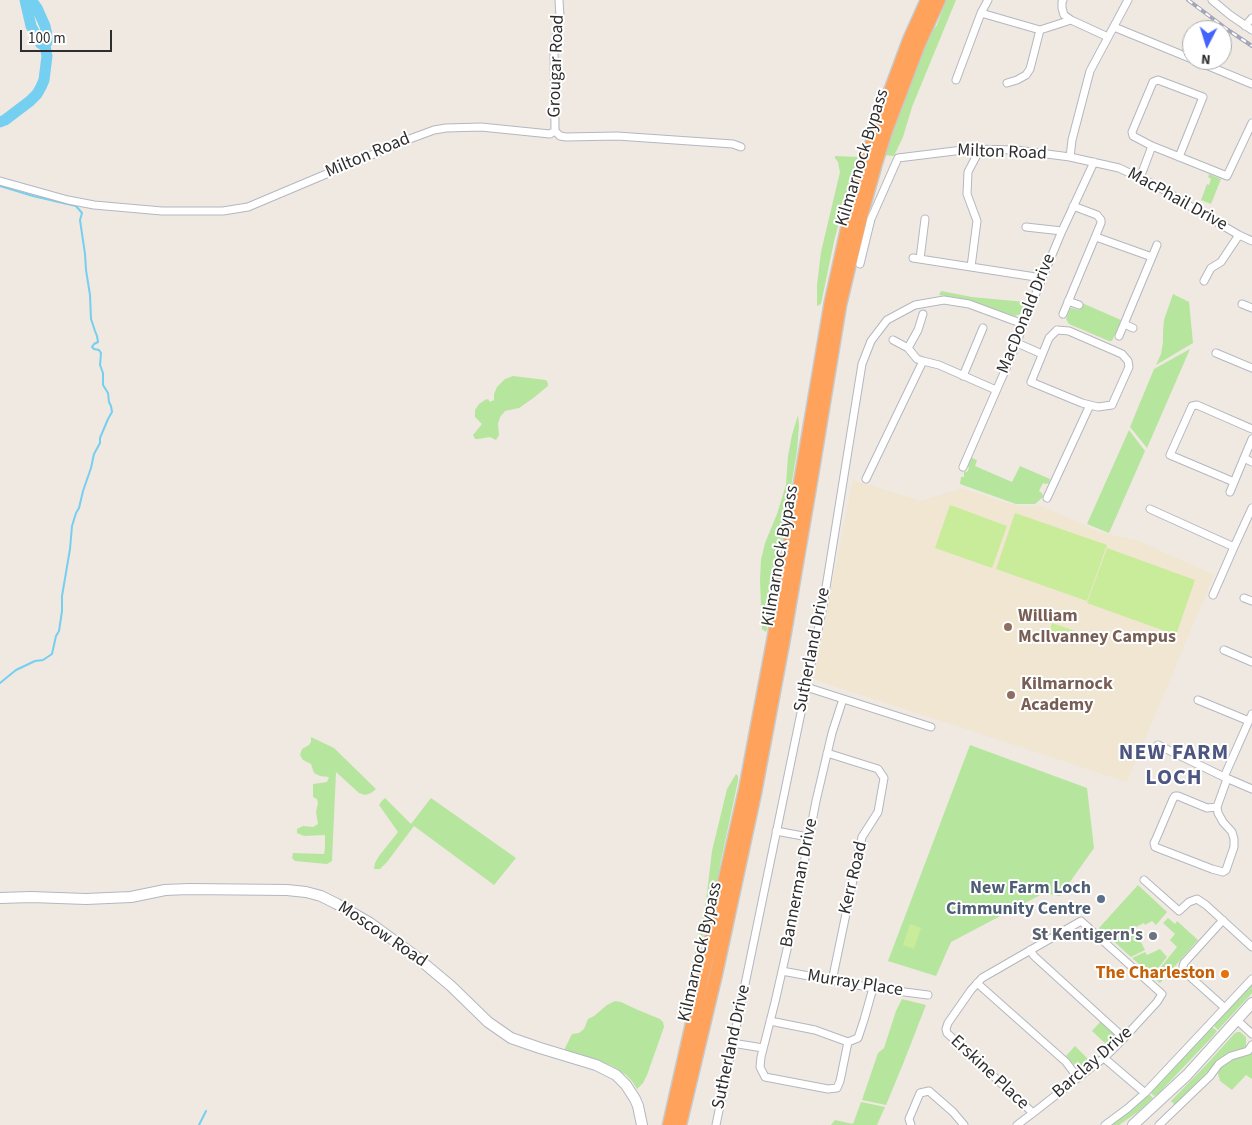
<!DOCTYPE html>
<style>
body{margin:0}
#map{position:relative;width:1252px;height:1125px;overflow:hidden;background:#efe9e1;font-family:"Source Sans 3",sans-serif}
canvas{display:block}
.north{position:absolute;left:1182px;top:20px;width:50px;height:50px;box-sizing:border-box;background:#fff;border:1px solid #ababab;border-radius:50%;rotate:185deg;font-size:14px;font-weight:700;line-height:20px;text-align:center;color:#2e2e2e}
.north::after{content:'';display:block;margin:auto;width:18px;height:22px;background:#4264fb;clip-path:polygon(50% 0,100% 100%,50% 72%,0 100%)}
.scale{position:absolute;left:20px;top:30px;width:92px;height:22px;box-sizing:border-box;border:2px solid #2e2e2e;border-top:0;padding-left:6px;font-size:15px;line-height:18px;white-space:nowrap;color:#2e2e2e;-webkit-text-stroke:4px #fff;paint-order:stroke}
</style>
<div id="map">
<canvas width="1252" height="1125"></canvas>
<div class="north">N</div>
<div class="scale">100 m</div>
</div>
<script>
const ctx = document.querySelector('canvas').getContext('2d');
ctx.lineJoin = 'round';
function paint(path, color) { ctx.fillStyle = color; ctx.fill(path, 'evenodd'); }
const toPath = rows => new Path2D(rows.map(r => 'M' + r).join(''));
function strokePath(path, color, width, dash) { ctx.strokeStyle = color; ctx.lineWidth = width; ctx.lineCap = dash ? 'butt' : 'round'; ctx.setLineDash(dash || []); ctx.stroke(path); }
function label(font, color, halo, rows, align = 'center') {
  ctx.font = font + ' "Source Sans 3",sans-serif'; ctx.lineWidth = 4; ctx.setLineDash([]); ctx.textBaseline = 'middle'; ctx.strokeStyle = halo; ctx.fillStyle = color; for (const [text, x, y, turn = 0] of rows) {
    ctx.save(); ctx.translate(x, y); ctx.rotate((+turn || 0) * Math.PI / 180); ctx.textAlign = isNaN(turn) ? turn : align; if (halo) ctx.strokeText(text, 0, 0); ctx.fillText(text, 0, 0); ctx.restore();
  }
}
const education = toPath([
 [853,480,921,501,962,488,1006,503,1025,507,1041,506,1100,532,1139,541,1214,575,1127,782,813,679]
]);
const green = toPath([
 [946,0,956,0,912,107,903,137,894,156,882,155,923,42,937,25],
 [835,156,858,157,835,237,821,304,817,306,817,285,821,252,840,172,838,162,835,158],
 [1209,174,1221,179,1211,204,1201,200,1207,184,1209,185,1211,179,1208,177],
 [941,291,972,297,1025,302,1020,314,1015,316,959,298,939,295],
 [1173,294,1189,302,1193,343,1156,365,1161,354,1163,342,1163,331,1164,320],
 [1082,303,1121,320,1112,341,1109,341,1069,324,1067,321,1066,319,1070,309,1071,308,1079,310],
 [1190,349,1147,448,1130,427,1154,369],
 [513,376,546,380,548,383,548,386,532,399,519,408,505,411,500,417,498,424,499,435,496,440,490,437,478,439,475,439,473,435,482,424,475,417,475,410,479,404,485,400,488,399,490,402,494,400,494,394,497,387,505,379],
 [798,415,799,426,797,451,770,615,767,629,766,632,762,629,760,580,761,560,765,543,777,514,786,485,788,456,792,435],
 [1129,430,1145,451,1109,533,1087,524],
 [968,458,972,458,977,460,975,466,1012,482,1020,466,1050,479,1049,483,1046,484,1043,483,1039,491,1042,493,1043,497,1035,504,1016,504,960,484,961,477,964,477,964,471,967,472,969,468,966,464],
 [311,737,334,748,376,789,371,793,365,795,359,793,336,772,332,861,327,864,295,861,292,858,293,853,324,854,325,848,325,835,304,836,297,833,297,829,303,826,313,827,318,824,316,812,318,803,317,799,313,797,313,784,321,783,327,782,329,777,320,776,314,773,311,764,303,760,300,755,302,749,309,745,311,742],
 [970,745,1087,788,1094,848,1060,896,1044,893,951,942,936,976,888,961],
 [736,774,738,776,738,781,725,842,721,860,716,890,709,910,697,964,693,975,692,968,706,901,712,851,727,789],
 [385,798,411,824,431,798,516,858,494,885,414,826,387,862,380,869,374,869,375,863,379,856,398,832,379,805,381,802],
 [1138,885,1167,912,1156,925,1152,921,1145,925,1144,923,1134,928,1145,950,1131,957,1099,928],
 [1168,918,1175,924,1177,921,1198,940,1160,983,1153,977,1177,947,1170,940,1175,934,1163,923],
 [1160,949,1167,957,1152,976,1132,958,1145,952,1147,955],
 [1252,982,1252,993,1218,1030,1213,1025],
 [902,999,926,1005,903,1064,886,1105,862,1100,878,1053,884,1048,896,1011],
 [615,1001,621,1002,638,1010,660,1019,663,1022,664,1027,647,1075,643,1083,637,1089,632,1081,626,1075,612,1066,590,1058,565,1050,565,1048,572,1034,579,1033,584,1029,588,1019,594,1016,607,1005],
 [1101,1021,1114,1033,1114,1041,1108,1046,1092,1031],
 [1212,1027,1217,1031,1213,1036,1157,1095,1154,1096,1150,1092,1188,1053],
 [1237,1032,1240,1032,1246,1037,1246,1047,1217,1062,1175,1105,1171,1101,1206,1065,1234,1034],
 [1075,1046,1090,1061,1085,1066,1080,1067,1076,1066,1066,1056],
 [1252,1052,1252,1079,1246,1075,1232,1090,1220,1081,1218,1074,1219,1069,1224,1064,1231,1059,1245,1056],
 [1148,1093,1153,1098,1139,1111,1119,1125,1110,1125],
 [861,1102,885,1107,877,1125,831,1125,835,1120,853,1124]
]);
const pitch = toPath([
 [950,505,1007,526,992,568,935,548],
 [1015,513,1107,545,1087,601,996,569],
 [1107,548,1195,580,1176,635,1087,603],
 [1052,623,1078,632,1074,645,1048,636],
 [910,924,921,928,914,949,903,945]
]);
const stream = toPath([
 [0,186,33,196,76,206,82,213,80,220,85,254,86,270,90,295,91,319,95,331,97,336,98,342,94,344,92,347,94,349,99,350,101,353,100,365,103,373,103,385,108,393,109,402,111,406,112,412,108,419,100,438,100,443,94,454,91,468,83,491,79,508,76,513,72,526,70,549,62,596,62,611,59,631,56,636,52,654,43,660,35,661,16,670,0,683],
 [199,1125,206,1111]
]);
const river = toPath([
 [31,0,37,8,45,26,48,40,45,46],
 [0,122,5,120,30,101,37,94,41,87,44,80,47,56,45,46,40,43,31,26,25,0]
]);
const street = toPath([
 [1063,0,1062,2,1062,8,1064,15,1071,20,1108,37],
 [1212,0,1230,15,1252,30],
 [981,13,1040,30,1071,20],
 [1245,26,1252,18],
 [1114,27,1192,59],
 [1194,60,1252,84],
 [956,80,981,13,988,0],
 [1007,83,1017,80,1026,75,1030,69,1040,30],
 [555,131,560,136,566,137,617,136,733,144,741,147],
 [555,131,554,48,560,17,559,0],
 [1070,157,1072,140,1090,71,1128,0],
 [1179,157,1203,97,1158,80,1153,82,1132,132,1133,136,1152,146,1227,176,1252,123],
 [1140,178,1152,146],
 [0,181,68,200,94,205,162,211,223,211,248,207,407,140,434,130,446,128,481,127,550,134,555,131],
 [1026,227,1062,231],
 [1096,237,1152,257],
 [913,258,1042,278],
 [920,259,925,219],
 [860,264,871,219,898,158,971,149,1016,150,1070,157,1119,168,1159,187,1206,216,1239,235,1252,241],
 [971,267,977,221,967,194,968,172,980,149],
 [1204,281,1211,268,1221,262,1239,235],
 [1068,301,1079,305],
 [1242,304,1252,308],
 [1063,314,1101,223,1101,220,1097,215,1073,206],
 [1124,324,1133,328],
 [1057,330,1069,331,1122,354,1128,361,1129,367,1112,405,1098,407,1082,403,1031,382,1049,338,1057,330],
 [1119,336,1157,245],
 [893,340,908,348,917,359,923,361],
 [1017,343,1042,354],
 [908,348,918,330,923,314],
 [1216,353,1252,368],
 [963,376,983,328],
 [1244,458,1252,439],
 [963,467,1017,343,1023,324,1062,231,1094,162],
 [866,479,923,361,939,365,996,390],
 [1234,482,1170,455,1192,406,1197,405,1252,429],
 [1230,492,1244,458,1252,462],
 [1047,498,1090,405],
 [1150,509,1234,547],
 [1213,595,1234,547,1252,508],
 [1244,598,1252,601],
 [1224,650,1252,662],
 [806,687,931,727],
 [843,699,832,733,816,801,790,936,775,1002,761,1057,760,1067,765,1077,828,1089,837,1088,840,1081,848,1042],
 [1198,700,1249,721],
 [1158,745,1224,777,1252,789],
 [827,753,878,769,884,778,878,812,862,837,832,981],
 [1224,777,1252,714],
 [1217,807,1207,808,1178,796,1175,796,1173,799,1156,839,1154,843,1155,847,1212,869,1223,872,1226,870,1234,847,1234,839,1232,832,1223,822,1218,813,1217,807,1227,779],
 [776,831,808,837],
 [1144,880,1179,911,1189,902,1197,899,1206,905,1252,947],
 [1223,920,1184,963,1183,966,1183,970,1186,973,1225,1008],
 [1030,950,1034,956,1124,1038],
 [782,971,873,988,928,995],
 [977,983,1066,1062,1078,1078],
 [1237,1020,1252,1034],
 [770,1021,815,1030,848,1042,858,1038,864,1020,873,988],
 [732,1043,763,1048],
 [1104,1058,1145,1093],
 [716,1125,823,606,862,364,871,341,887,320,915,305,944,300,969,304,1023,324],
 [911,1125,909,1119,920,1093,929,1091,953,1112,964,1125],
 [1017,1125,1033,1113,1097,1063,1104,1058,1124,1038,1157,1002,1162,994,1081,921,982,978,971,990,948,1023,946,1029,947,1033,1033,1113],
 [1105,1125,1128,1108,1145,1093,1252,979],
 [1159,1125,1210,1076,1219,1064,1231,1056,1248,1051,1252,1045]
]);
const secondary = toPath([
 [0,898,31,897,86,899,131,897,165,890,189,889,287,890,306,892,321,896,337,904,370,923,414,955,451,986,488,1022,511,1038,540,1048,596,1065,616,1075,626,1085,635,1099,638,1106,642,1125],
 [1133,1125,1187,1075,1252,1003]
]);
const highway = toPath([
 [669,1125,745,790,774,636,831,301,850,215,862,173,876,129,909,40,927,0],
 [680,1125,716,974,755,793,784,638,811,481,840,305,861,217,876,163,886,131,919,44,939,0]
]);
const rail = toPath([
 [1188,0,1228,30,1252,46]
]);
const markers = [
 [1008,627,5,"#8d6e63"],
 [1011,695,5,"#8d6e63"],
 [1101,899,5,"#5c6f8a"],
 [1153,936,5,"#6b7280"],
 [1225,974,5,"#e8710a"]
];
const streetNames = [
 ["Grougar Road",557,66,-88],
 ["Milton Road",1002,153,2],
 ["Milton Road",368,156,-23],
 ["Kilmarnock Bypass",863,158,-73],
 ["MacPhail Drive",1177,200,29],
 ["MacDonald Drive",1027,314,-68],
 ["Kilmarnock Bypass",781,556,-80],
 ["Sutherland Drive",813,650,-79],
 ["Kerr Road",854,878,-77],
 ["Bannerman Drive",800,883,-79],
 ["Moscow Road",382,935,34],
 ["Kilmarnock Bypass",701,952,-77],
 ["Murray Place",855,984,9],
 ["Sutherland Drive",732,1047,-78],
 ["Barclay Drive",1093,1063,-41],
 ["Erskine Place",989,1073,43]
];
const educationNames = [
 ["William",1018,617],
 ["McIlvanney Campus",1018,638],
 ["Kilmarnock",1021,685],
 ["Academy",1021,706]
];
const serviceNames = [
 ["New Farm Loch",1091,889],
 ["Cimmunity Centre",1091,910]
];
const worshipNames = [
 ["St Kentigern's",1143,936]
];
const foodNames = [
 ["The Charleston",1215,974]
];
const districtNames = [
 ["NEW FARM",1174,754],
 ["LOCH",1174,779]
];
paint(education, '#f0e6d1');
paint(green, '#b6e59e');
paint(pitch, '#c9ec9a');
strokePath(stream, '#75cff0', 2);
strokePath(river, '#75cff0', 11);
strokePath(street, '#b4b7c1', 9);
strokePath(secondary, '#b4b7c1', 12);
strokePath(highway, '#c9c9c9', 15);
strokePath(street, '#fff', 7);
strokePath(secondary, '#fff', 10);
strokePath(highway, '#ffa35c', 12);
strokePath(rail, '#a3a6b8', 4);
strokePath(rail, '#fff', 2, [5.5]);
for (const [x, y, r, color] of markers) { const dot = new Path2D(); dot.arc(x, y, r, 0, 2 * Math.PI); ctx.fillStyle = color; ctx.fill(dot); strokePath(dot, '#fff', 2); }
label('18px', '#2e2e2e', '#fff', streetNames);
label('bold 18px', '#785e54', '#fff', educationNames, 'left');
label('bold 18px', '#4e5e75', '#fff', serviceNames, 'right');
label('bold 18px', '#5b616d', '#fff', worshipNames, 'right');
label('bold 18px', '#c56008', '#fff', foodNames, 'right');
ctx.letterSpacing = '1px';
label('bold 22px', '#4d5680', '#fff', districtNames);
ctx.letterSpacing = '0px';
</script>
